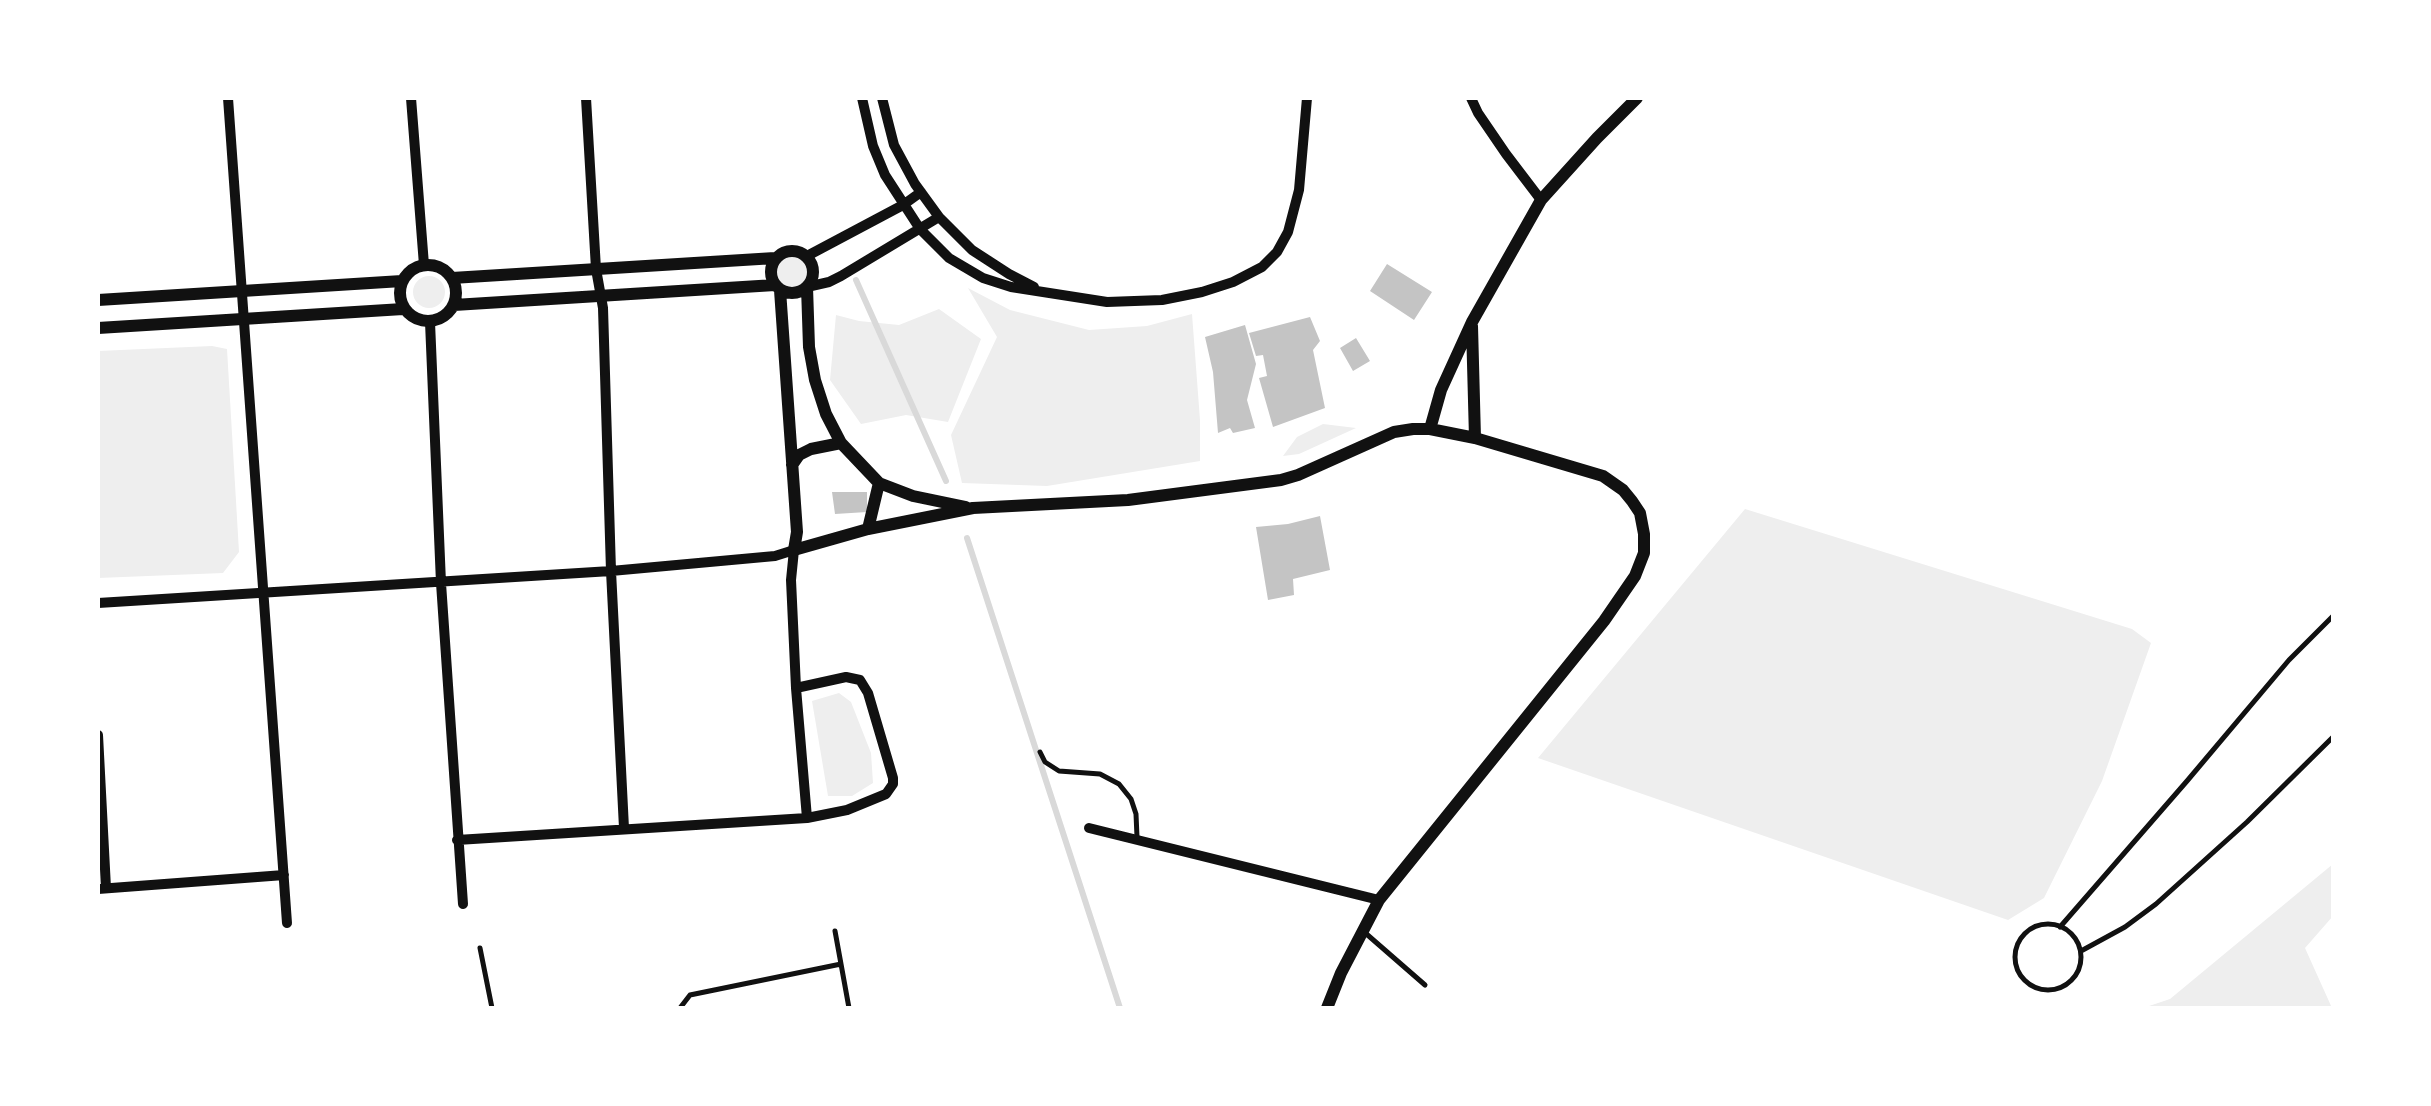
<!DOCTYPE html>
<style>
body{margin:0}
#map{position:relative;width:2431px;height:1106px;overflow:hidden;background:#fff;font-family:Ubuntu,sans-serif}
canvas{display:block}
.frame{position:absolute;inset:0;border:100px solid #fff;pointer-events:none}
</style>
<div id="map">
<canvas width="2431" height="1106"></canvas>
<div class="frame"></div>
</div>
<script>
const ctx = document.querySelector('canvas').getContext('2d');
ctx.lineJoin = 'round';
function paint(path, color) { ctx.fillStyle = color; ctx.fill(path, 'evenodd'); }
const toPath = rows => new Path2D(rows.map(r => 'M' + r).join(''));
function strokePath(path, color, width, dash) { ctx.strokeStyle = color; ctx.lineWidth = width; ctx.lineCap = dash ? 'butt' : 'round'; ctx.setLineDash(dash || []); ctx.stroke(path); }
const green = toPath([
 '775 272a16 16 0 1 1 32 0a16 16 0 1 1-32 0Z',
 '413 292a16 16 0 1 1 32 0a16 16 0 1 1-32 0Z',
 [968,288,1010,310,1089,330,1147,326,1192,314,1200,420,1200,461,1047,486,962,483,951,435,997,337],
 [939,309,981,339,948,422,906,415,861,424,830,380,836,315,859,321,899,325],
 [212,346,227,349,239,552,223,573,98,578,98,351],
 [1323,424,1356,428,1299,454,1283,456,1297,437],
 [1745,509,2132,629,2151,643,2102,781,2044,898,2008,920,1538,758],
 [839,693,851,702,871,753,873,783,852,796,828,796,812,701],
 [2333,864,2333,916,2305,948,2332,1008,2143,1008,2170,999]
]);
const stream = toPath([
 [856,280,946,481],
 [967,538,1120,1008]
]);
const building = toPath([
 [1387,264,1432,292,1414,320,1370,291],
 [1310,317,1320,341,1313,350,1325,408,1273,427,1259,378,1267,376,1263,355,1256,356,1249,333],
 [1245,325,1256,364,1247,400,1255,428,1233,433,1230,428,1218,433,1213,372,1205,337],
 [1356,338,1370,361,1353,371,1340,348],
 [832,492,867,492,867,512,835,514],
 [1320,516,1330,570,1293,579,1294,595,1268,600,1256,527,1288,524]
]);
const service = toPath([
 [1040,752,1045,762,1059,771,1100,774,1119,784,1131,799,1136,814,1137,837],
 '2015 957a33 33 0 1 1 66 0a33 33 0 1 1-66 0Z',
 [2060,927,2187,781,2289,660,2334,615],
 [835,931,849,1008],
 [1363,931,1425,985],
 [480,948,492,1008],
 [2081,951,2125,927,2156,904,2247,822,2334,736],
 [680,1008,690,995,841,964]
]);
const minor = toPath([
 [228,98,287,923],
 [411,98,424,265],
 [586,98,596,269,603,308,611,571,624,828],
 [862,98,873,146,885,175,920,229,949,258,983,278,1011,287,1107,302,1162,300,1202,292,1233,282,1262,267,1277,252,1288,232,1299,190,1307,98],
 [882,98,894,145,915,184,939,217,972,250,1009,274,1034,287],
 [1471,98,1478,113,1506,154,1541,200],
 [807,256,903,205,921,192],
 [807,287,829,282,841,276,939,217],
 [430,322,441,583,463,904],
 [98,603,611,571,775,556,794,550,791,580,796,688,807,818,457,840],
 [796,688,846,677,860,680,868,693,893,778,893,784,886,794,847,810,807,818],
 [98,735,106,888],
 [1089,828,1379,900],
 [98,889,284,875]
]);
const tertiary = toPath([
 '771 272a21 21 0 1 1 42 0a21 21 0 1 1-42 0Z',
 '400 293a28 28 0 1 1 56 0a28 28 0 1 1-56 0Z',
 [452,278,775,258],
 [807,287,809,347,815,380,826,414,841,443,879,483,913,496,966,507],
 [780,290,797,532,794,550,868,529,973,508,1128,500,1281,480,1298,475,1394,432,1413,429,1430,429,1475,438,1603,476,1623,490,1632,501,1640,513,1644,534,1644,553,1635,576,1604,621,1379,900,1341,973,1327,1008],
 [98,300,402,281],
 [454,305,775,285],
 [1472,326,1475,438],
 [98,328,403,309],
 [1430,429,1441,390,1472,322,1541,200,1597,138,1637,98],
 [792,465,799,455,811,449,841,443],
 [868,529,879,483]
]);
paint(green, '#eee');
strokePath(stream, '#d9d9d9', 6);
paint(building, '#c4c4c4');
strokePath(service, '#111', 5);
strokePath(minor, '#111', 10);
strokePath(tertiary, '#111', 12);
</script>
